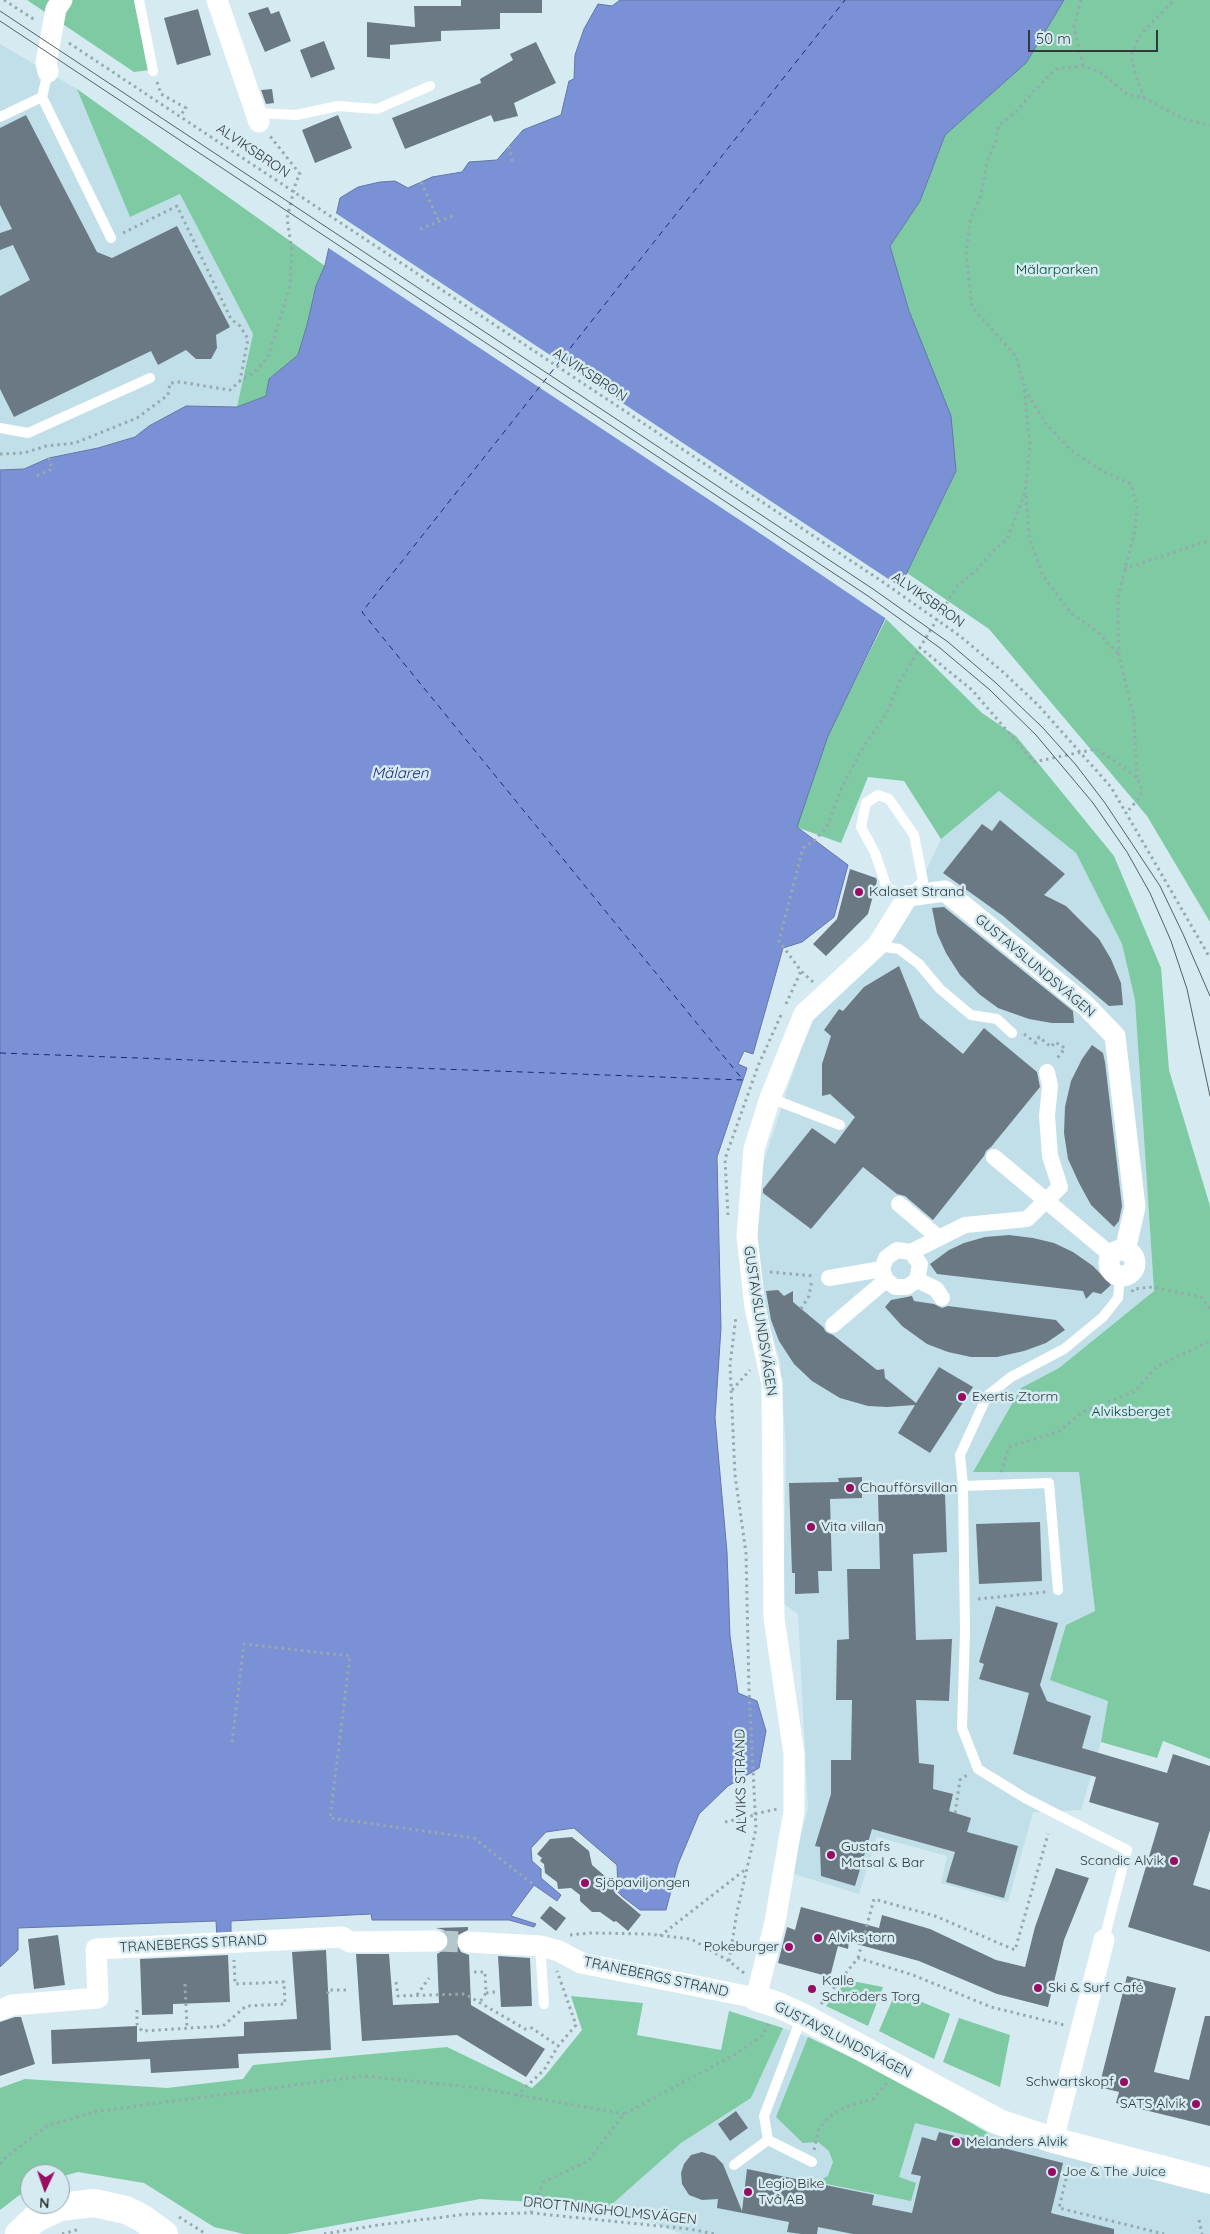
<!DOCTYPE html>
<meta charset="utf-8">
<style>
body{margin:0}
#map{position:relative;width:1210px;height:2234px;overflow:hidden;background:#d5ebf1;font-family:Quicksand,sans-serif}
canvas{display:block}
.north{position:absolute;left:20px;top:2164px;width:50px;height:50px;box-sizing:border-box;background:#d5ebf1;border:1px solid #93a3a8;border-radius:50%;rotate:183deg;font-size:14px;font-weight:700;line-height:20px;text-align:center;color:#30383b}
.north::after{content:'';display:block;margin:auto;width:18px;height:22px;background:#980d61;clip-path:polygon(50% 0,100% 100%,50% 72%,0 100%)}
.scale{position:absolute;left:1028px;top:30px;width:130px;height:22px;box-sizing:border-box;border:2px solid #30383b;border-top:0;padding-left:6px;font-size:15px;line-height:18px;white-space:nowrap;color:#30383b;-webkit-text-stroke:4px #d5ebf1;paint-order:stroke}
</style>
<div id="map">
<canvas width="1210" height="2234"></canvas>
<div class="north">N</div>
<div class="scale">50 m</div>
</div>
<script>
const ctx = document.querySelector('canvas').getContext('2d');
ctx.lineJoin = 'round';
function paint(path, color) { ctx.fillStyle = color; ctx.fill(path, 'evenodd'); }
const toPath = rows => new Path2D(rows.map(r => 'M' + r).join(''));
function strokePath(path, color, width, dash) { ctx.strokeStyle = color; ctx.lineWidth = width; ctx.lineCap = dash ? 'butt' : 'round'; ctx.setLineDash(dash || []); ctx.stroke(path); }
function label(font, color, halo, rows, align = 'center') {
  ctx.font = font + ' Quicksand,sans-serif'; ctx.lineWidth = 5; ctx.setLineDash([]); ctx.textBaseline = 'middle'; ctx.strokeStyle = halo; ctx.fillStyle = color; for (const [text, x, y, turn = 0] of rows) {
    ctx.save(); ctx.translate(x, y); ctx.rotate((+turn || 0) * Math.PI / 180); ctx.textAlign = isNaN(turn) ? turn : align; if (halo) ctx.strokeText(text, 0, 0); ctx.fillText(text, 0, 0); ctx.restore();
  }
}
const built = toPath([
 [0,44,77,89,130,217,180,194,253,334,237,407,186,406,149,426,135,437,98,448,49,458,24,469,0,470],
 [999,791,1076,853,1122,944,1135,1000,1154,1291,1059,1368,1021,1388,973,1472,1079,1472,1095,1611,1066,1625,1108,1701,1101,1742,1081,1810,1033,1812,1008,1902,941,1883,947,1856,877,1837,859,1894,791,1873,808,1808,798,1614,783,1603,786,1451,780,1360,765,1314,754,1229,760,1173,811,1018,894,938,941,839],
 [783,2028,808,2037,892,2077,988,2133,1210,2191,1210,2234,682,2234,610,2206,681,2143,751,2098]
]);
const green = toPath([
 [27,0,134,0,149,70,134,72],
 [1064,0,1210,0,1210,922,1147,816,989,629,907,573,956,471,890,246,920,201,945,135,1026,63],
 [77,89,325,266,316,286,307,325,298,355,269,379,266,396,237,407,253,334,180,194,130,217],
 [886,619,982,713,1016,736,1114,856,1161,968,1169,1070,1210,1206,1210,1759,1163,1741,1157,1758,1101,1742,1108,1701,1050,1680,1066,1625,1095,1611,1079,1472,973,1472,1021,1388,1059,1368,1154,1291,1135,1000,1122,944,1076,853,999,791,941,839,904,781,868,777,841,843,796,827,828,735],
 [847,1980,883,1987,868,2026,826,2006],
 [896,1991,950,2014,934,2059,879,2031],
 [571,1996,643,2003,637,2035,721,2050,729,2011,783,2028,751,2098,681,2143,610,2206,480,2199,288,2234,244,2234,214,2227,144,2183,78,2172,60,2177,60,2174,30,2174,30,2187,0,2210,0,2088,25,2079,167,2088,243,2079,253,2065,447,2047,532,2088,544,2077,582,2030],
 [959,2018,1010,2035,1000,2087,943,2062],
 [808,2037,892,2077,988,2133,987,2140,915,2123,899,2177,916,2183,911,2201,817,2182,828,2176,833,2162,829,2151,818,2142,803,2143,776,2117]
]);
const water = toPath([
 [620,0,1064,0,1026,63,945,135,920,201,890,246,909,311,951,416,956,471,828,736,797,827,848,865,834,917,802,942,783,948,753,1054,744,1051,738,1064,747,1068,717,1157,721,1328,715,1418,727,1552,730,1636,738,1693,757,1701,766,1731,759,1768,728,1786,699,1814,678,1864,666,1910,640,1910,623,1897,618,1892,617,1865,574,1828,546,1832,531,1848,532,1861,541,1869,541,1878,561,1895,557,1901,534,1885,511,1916,536,1924,534,1927,509,1920,372,1920,371,1914,231,1921,231,1938,217,1938,216,1921,18,1928,18,1950,0,1967,0,470,24,469,49,458,98,448,135,437,149,426,186,406,237,407,266,396,269,379,298,355,307,325,316,286,325,265,340,198,358,187,380,182,395,181,408,188,432,177,462,172,469,162,497,160,523,130,561,115,569,81,574,79,575,55,584,29,598,4,612,6,620,0]
]);
const pier = toPath([
 [334,212,902,588,888,620,767,538,327,247]
]);
const ferry = toPath([
 [0,1053,743,1080,362,612,845,0]
]);
const building = toPath([
 [461,0,542,0,542,13,500,13,500,29,441,31,441,41,390,45,390,59,367,57,367,22,415,27,414,6,461,6],
 [268,7,271,14,279,11,291,41,265,52,248,13],
 [198,9,211,55,177,65,164,18],
 [324,41,335,69,311,78,300,50],
 [536,42,556,83,514,103,518,116,494,122,491,115,405,149,392,118,481,83,480,79,513,60,510,54],
 [272,89,274,103,266,104,261,90],
 [26,115,97,252,112,258,177,226,230,327,216,335,217,348,211,359,196,359,186,350,158,365,151,351,14,417,0,389,0,296,30,280,13,245,0,250,0,233,12,229,0,205,0,128],
 [338,115,352,148,315,163,302,130],
 [1000,820,1065,874,1044,895,1066,906,1099,939,1111,959,1121,983,1123,1005,1109,1006,1003,916,943,873,982,824,992,831],
 [850,869,876,878,877,881,868,914,826,956,813,944,837,919],
 [944,907,1073,1011,1074,1023,1052,1023,1029,1019,998,1008,979,994,960,975,946,953,937,933,932,908],
 [899,966,920,1018,963,1054,984,1028,1037,1072,1040,1087,991,1147,986,1151,984,1156,933,1220,905,1196,897,1194,863,1167,811,1229,763,1193,763,1189,812,1128,835,1144,855,1117,830,1094,822,1096,822,1064,831,1036,824,1030,839,1009,843,1011,864,987],
 [1092,1045,1103,1053,1105,1062,1122,1206,1119,1221,1114,1227,1091,1205,1079,1183,1068,1159,1064,1133,1065,1107,1071,1081,1082,1059],
 [1009,1235,1033,1238,1054,1243,1073,1252,1093,1266,1111,1285,1101,1294,1093,1292,1086,1299,1083,1291,937,1274,930,1264,949,1250,964,1243,985,1237],
 [778,1290,784,1296,793,1291,793,1302,823,1327,826,1332,833,1335,877,1370,884,1369,885,1378,916,1403,939,1367,973,1387,930,1453,898,1433,915,1405,887,1407,868,1406,840,1398,812,1381,794,1364,779,1341,771,1320,766,1291],
 [912,1296,914,1301,934,1304,942,1308,948,1306,1056,1320,1065,1330,1046,1343,1024,1351,997,1357,971,1357,948,1352,927,1344,902,1326,885,1307,891,1300],
 [862,1477,862,1498,830,1499,832,1571,818,1571,819,1593,795,1594,795,1573,792,1573,789,1483,839,1482,838,1478],
 [945,1493,947,1552,913,1554,916,1640,952,1639,949,1701,916,1700,919,1763,934,1765,933,1789,953,1794,949,1811,971,1818,967,1832,1018,1846,1004,1898,946,1882,955,1852,872,1829,855,1886,821,1876,820,1847,815,1846,831,1794,831,1760,851,1760,852,1700,836,1700,837,1640,849,1639,847,1569,880,1569,878,1495],
 [1040,1522,1042,1581,979,1584,976,1524],
 [996,1606,1058,1623,1040,1685,1047,1701,1091,1716,1082,1748,1167,1773,1173,1754,1210,1766,1210,1830,1193,1885,1210,1890,1210,1952,1128,1927,1159,1823,1089,1802,1096,1777,1013,1754,1029,1693,979,1679,984,1664,979,1662],
 [572,1837,589,1851,592,1865,614,1884,615,1893,641,1915,628,1931,616,1921,614,1922,600,1912,592,1912,580,1901,580,1895,571,1888,558,1889,557,1882,545,1873,544,1864,540,1861,542,1858,537,1854,550,1839],
 [1056,1868,1089,1878,1064,1940,1048,2007,997,1994,919,1961,849,1942,848,1949,838,1946,830,1977,778,1963,787,1927,795,1930,801,1907,879,1928,882,1915,930,1929,996,1960,1025,1967,1035,1927],
 [550,1906,566,1918,556,1931,540,1918],
 [468,1927,468,1930,458,1935,456,1942,461,1952,469,1955,471,2005,545,2049,526,2077,457,2035,362,2041,356,1954,389,1954,393,2005,439,2003,437,1954,448,1948,449,1940,444,1930,436,1928],
 [58,1935,65,1985,34,1989,28,1939],
 [326,1950,331,2050,238,2054,239,2068,151,2073,150,2059,52,2064,51,2030,137,2026,137,2042,244,2036,244,2022,297,2019,292,1952],
 [228,1955,230,2002,173,2004,173,2014,142,2015,140,1959],
 [498,1956,530,1958,532,2006,501,2007],
 [1127,1976,1176,1988,1154,2072,1189,2080,1205,2016,1210,2016,1210,2126,1116,2103,1119,2092,1099,2087],
 [15,2017,21,2017,35,2064,0,2076,0,2022],
 [736,2111,748,2128,730,2141,718,2124],
 [939,2132,1063,2163,1051,2213,1114,2229,1114,2234,853,2234,818,2227,817,2234,801,2234,787,2232,789,2222,717,2208,718,2199,702,2200,689,2195,682,2184,681,2173,684,2164,691,2155,702,2152,715,2156,723,2164,742,2211,747,2169,874,2195,872,2205,912,2213,921,2176,911,2174,922,2137,936,2141]
]);
const minorTunnel = toPath([
 [437,1941,468,1942]
]);
const path = toPath([
 [4,0,35,20],
 [1081,0,1074,26,1083,66],
 [69,43,880,580,960,636,1003,672,1038,705,1111,787,1210,958],
 [157,82,161,94,186,108,180,116],
 [1144,98,1136,76,1131,56,1140,35,1174,0],
 [509,146,513,165],
 [421,182,439,221],
 [420,229,455,215],
 [123,233,177,206,231,319,240,326,248,339,240,381],
 [1025,389,1046,424,1071,450,1102,471,1131,484,1137,506,1135,530,1118,597,1118,629,1119,656,1134,718,1137,778],
 [0,454,24,453,46,446,75,443,137,418,168,395,170,383,180,382,230,390,240,381,254,373,268,357,290,286,292,252,287,218,296,182,300,174,270,136],
 [37,476,52,469,49,458],
 [1026,496,1029,537,1043,576,1071,613,1098,632,1119,655],
 [1124,569,1210,540],
 [919,647,972,690,1034,762,1096,749,1124,767,1137,778,1142,790,1140,797,1127,812],
 [813,982,801,971,779,941,803,848,814,841,827,827,842,787,862,749,887,713,900,681,957,586,977,570,991,553,1007,539,1025,493,1030,445,1024,386,1016,356,972,307,966,252,971,218,981,196,987,162,995,143,999,125,1016,112,1033,92,1056,69,1083,66,1100,72,1127,94,1144,98,1184,119,1210,125],
 [786,1004,801,971],
 [1024,1034,1036,1043,1039,1037,1051,1047,1055,1042,1065,1048,1056,1060],
 [728,1215,725,1159,758,1066,781,1015],
 [770,1272,814,1276],
 [1132,1292,1133,1289,1153,1287,1201,1297,1210,1309],
 [801,1309,809,1296,812,1279],
 [732,1390,750,1370],
 [1001,1472,1009,1447,1060,1431,1082,1412,1134,1392,1156,1367,1210,1341],
 [978,1599,1046,1592],
 [232,1742,244,1644,350,1656,330,1818,474,1838,534,1885],
 [955,1813,960,1780,967,1775],
 [755,1814,777,1809],
 [725,1822,755,1815],
 [570,1935,590,1933,648,1934,691,1939,729,1961,744,1973],
 [660,1936,746,1869],
 [858,1958,874,1899,935,1916,1015,1950,1048,1834],
 [729,1961,737,1912,756,1829,749,1690,746,1553,735,1475,730,1365,736,1316],
 [474,1972,485,1972,486,1993,480,2002],
 [396,1982,398,1996,465,1994,525,2029,532,2028,558,2046,576,2025,557,1971],
 [185,1984,187,2028],
 [486,1993,495,1992],
 [328,1994,328,1990,349,1990],
 [417,1995,429,1978],
 [821,2004,858,1958,913,1975,991,2007,1064,2025],
 [137,2010,137,2024,142,2031,223,2026,246,2006,285,2004,284,1982,235,1984,234,1960],
 [516,2096,544,2070,558,2046],
 [814,2150,819,2128,830,2116,845,2107,873,2099,887,2083],
 [0,2164,6,2157,47,2126,98,2111,364,2076,479,2088,624,2114],
 [1069,2166,1059,2208,1164,2234],
 [531,2213,543,2182,588,2161,624,2114,734,2055,762,2036,769,2023],
 [179,2217,206,2234],
 [1199,2220,1202,2234],
 [62,2234,80,2229],
 [324,2234,378,2225,468,2214,531,2213,689,2229,715,2234]
]);
const service = toPath([
 [139,0,153,71],
 [48,72,42,97,111,238],
 [256,113,296,115,338,106,377,109,430,86],
 [0,117,42,97],
 [0,428,28,433,150,378],
 [878,795,889,799,914,835,923,881,908,896,887,888,875,853,861,827,866,803,878,795],
 [877,946,899,949,919,964,940,989,971,1015,997,1019,1012,1033],
 [770,1098,840,1125],
 [963,1486,1049,1483,1058,1590],
 [1104,1940,1127,1850,1025,1798,978,1769,962,1728,965,1632,963,1486,960,1455,987,1396,1011,1377,1064,1349,1103,1317,1118,1298,1120,1277],
 [540,1946,544,2004],
 [768,2140,764,2116,802,2016],
 [768,2140,812,2162],
 [734,2165,768,2140]
]);
const pedestrian = toPath([
 [994,1157,1111,1255],
 [899,1204,939,1238],
 [911,1252,920,1264,917,1280,907,1287,895,1287,886,1280,882,1269,886,1258,897,1250,911,1252,965,1225,1027,1219,1060,1187,1050,1156,1047,1116,1050,1086,1047,1072],
 [829,1278,882,1269],
 [917,1280,936,1289,942,1298],
 [833,1325,886,1280]
]);
const minor = toPath([
 [217,0,259,122],
 [48,72,46,63,56,9,62,0],
 '1109 1263a13 13 0 1 1 26 0a13 13 0 1 1-26 0Z',
 [468,1942,540,1946,559,1951,581,1963,756,1998,775,1922,794,1811,794,1754,774,1618,772,1384,755,1307,747,1236,754,1149,770,1098,804,1014,877,946,908,896,945,891,1085,1005,1115,1036,1135,1207,1125,1251],
 [0,2010,12,2005,98,1998,96,1949,342,1937,350,1942,437,1941],
 [1053,2140,1104,1940]
]);
const tertiary = toPath([
 [756,1998,778,2005,802,2016,999,2122,1053,2140,1210,2181]
]);
const primary = toPath([
 [19,2234,35,2219,60,2207,94,2203,126,2210,142,2218,164,2234]
]);
const tram = toPath([
 [0,11,873,589,948,642,996,683,1043,728,1076,765,1105,803,1160,886,1183,934,1210,996],
 [0,21,868,596,940,648,990,690,1036,735,1093,803,1127,852,1150,893,1171,941,1187,989,1210,1096]
]);
const markers = [
 [859,892,5,"#980d61"],
 [962,1397,5,"#980d61"],
 [850,1488,5,"#980d61"],
 [811,1527,5,"#980d61"],
 [831,1855,5,"#980d61"],
 [1174,1861,5,"#980d61"],
 [585,1883,5,"#980d61"],
 [818,1938,5,"#980d61"],
 [789,1947,5,"#980d61"],
 [1038,1988,5,"#980d61"],
 [812,1989,5,"#980d61"],
 [1124,2082,5,"#980d61"],
 [1196,2104,5,"#980d61"],
 [956,2142,5,"#980d61"],
 [1052,2172,5,"#980d61"],
 [748,2192,5,"#980d61"]
];
const streetNames = [
 ["ALVIKSBRON",253,151,34],
 ["ALVIKSBRON",590,375,33],
 ["ALVIKSBRON",928,600,35],
 ["GUSTAVSLUNDSVÄGEN",1035,966,40],
 ["GUSTAVSLUNDSVÄGEN",760,1321,81],
 ["ALVIKS STRAND",741,1781,-91],
 ["TRANEBERGS STRAND",193,1944,-3],
 ["TRANEBERGS STRAND",656,1977,12],
 ["GUSTAVSLUNDSVÄGEN",843,2040,27],
 ["DROTTNINGHOLMSVÄGEN",610,2211,6]
];
const parkNames = [
 ["Mälarparken",1057,270],
 ["Alviksberget",1131,1412]
];
const poiNames = [
 ["Kalaset Strand",869,892],
 ["Exertis Ztorm",972,1397],
 ["Chaufförsvillan",860,1488],
 ["Vita villan",821,1527],
 ["Gustafs",841,1847],
 ["Matsal & Bar",841,1863],
 ["Scandic Alvik",1164,1861,"right"],
 ["Sjöpaviljongen",595,1883],
 ["Alviks torn",828,1938],
 ["Pokeburger",779,1947,"right"],
 ["Kalle",822,1981],
 ["Schröders Torg",822,1997],
 ["Ski & Surf Café",1048,1988],
 ["Schwartskopf",1114,2082,"right"],
 ["SATS Alvik",1186,2104,"right"],
 ["Melanders Alvik",966,2142],
 ["Joe & The Juice",1062,2172],
 ["Legio Bike",758,2184],
 ["Två AB",758,2200]
];
const waterNames = [
 ["Mälaren",400,773]
];
paint(built, '#c0dfe8');
paint(green, '#7dcaa3');
paint(water, '#7b91d6');
strokePath(water, '#6476a8', 1);
paint(pier, '#d5ebf1');
strokePath(ferry, '#1b2777', 1, [6, 5]);
paint(building, '#6b7984');
strokePath(minorTunnel, '#b4c7cd', 21, [21, 11]);
strokePath(path, '#98a9ad', 3, [2.5, 4]);
strokePath(service, '#fff', 10);
strokePath(pedestrian, '#fff', 16);
strokePath(minor, '#fff', 21);
strokePath(tertiary, '#fff', 26);
strokePath(primary, '#fff', 28);
strokePath(tram, '#556063', 1);
for (const [x, y, r, color] of markers) { const dot = new Path2D(); dot.arc(x, y, r, 0, 2 * Math.PI); ctx.fillStyle = color; ctx.fill(dot); strokePath(dot, '#d5ebf1', 2); }
label('14px', '#30383b', '#d5ebf1', streetNames);
label('14px', '#004b30', '#d5ebf1', parkNames);
label('14px', '#30383b', '#d5ebf1', poiNames, 'left');
label('italic 15px', '#1b2777', '#d5ebf1', waterNames);
</script>
